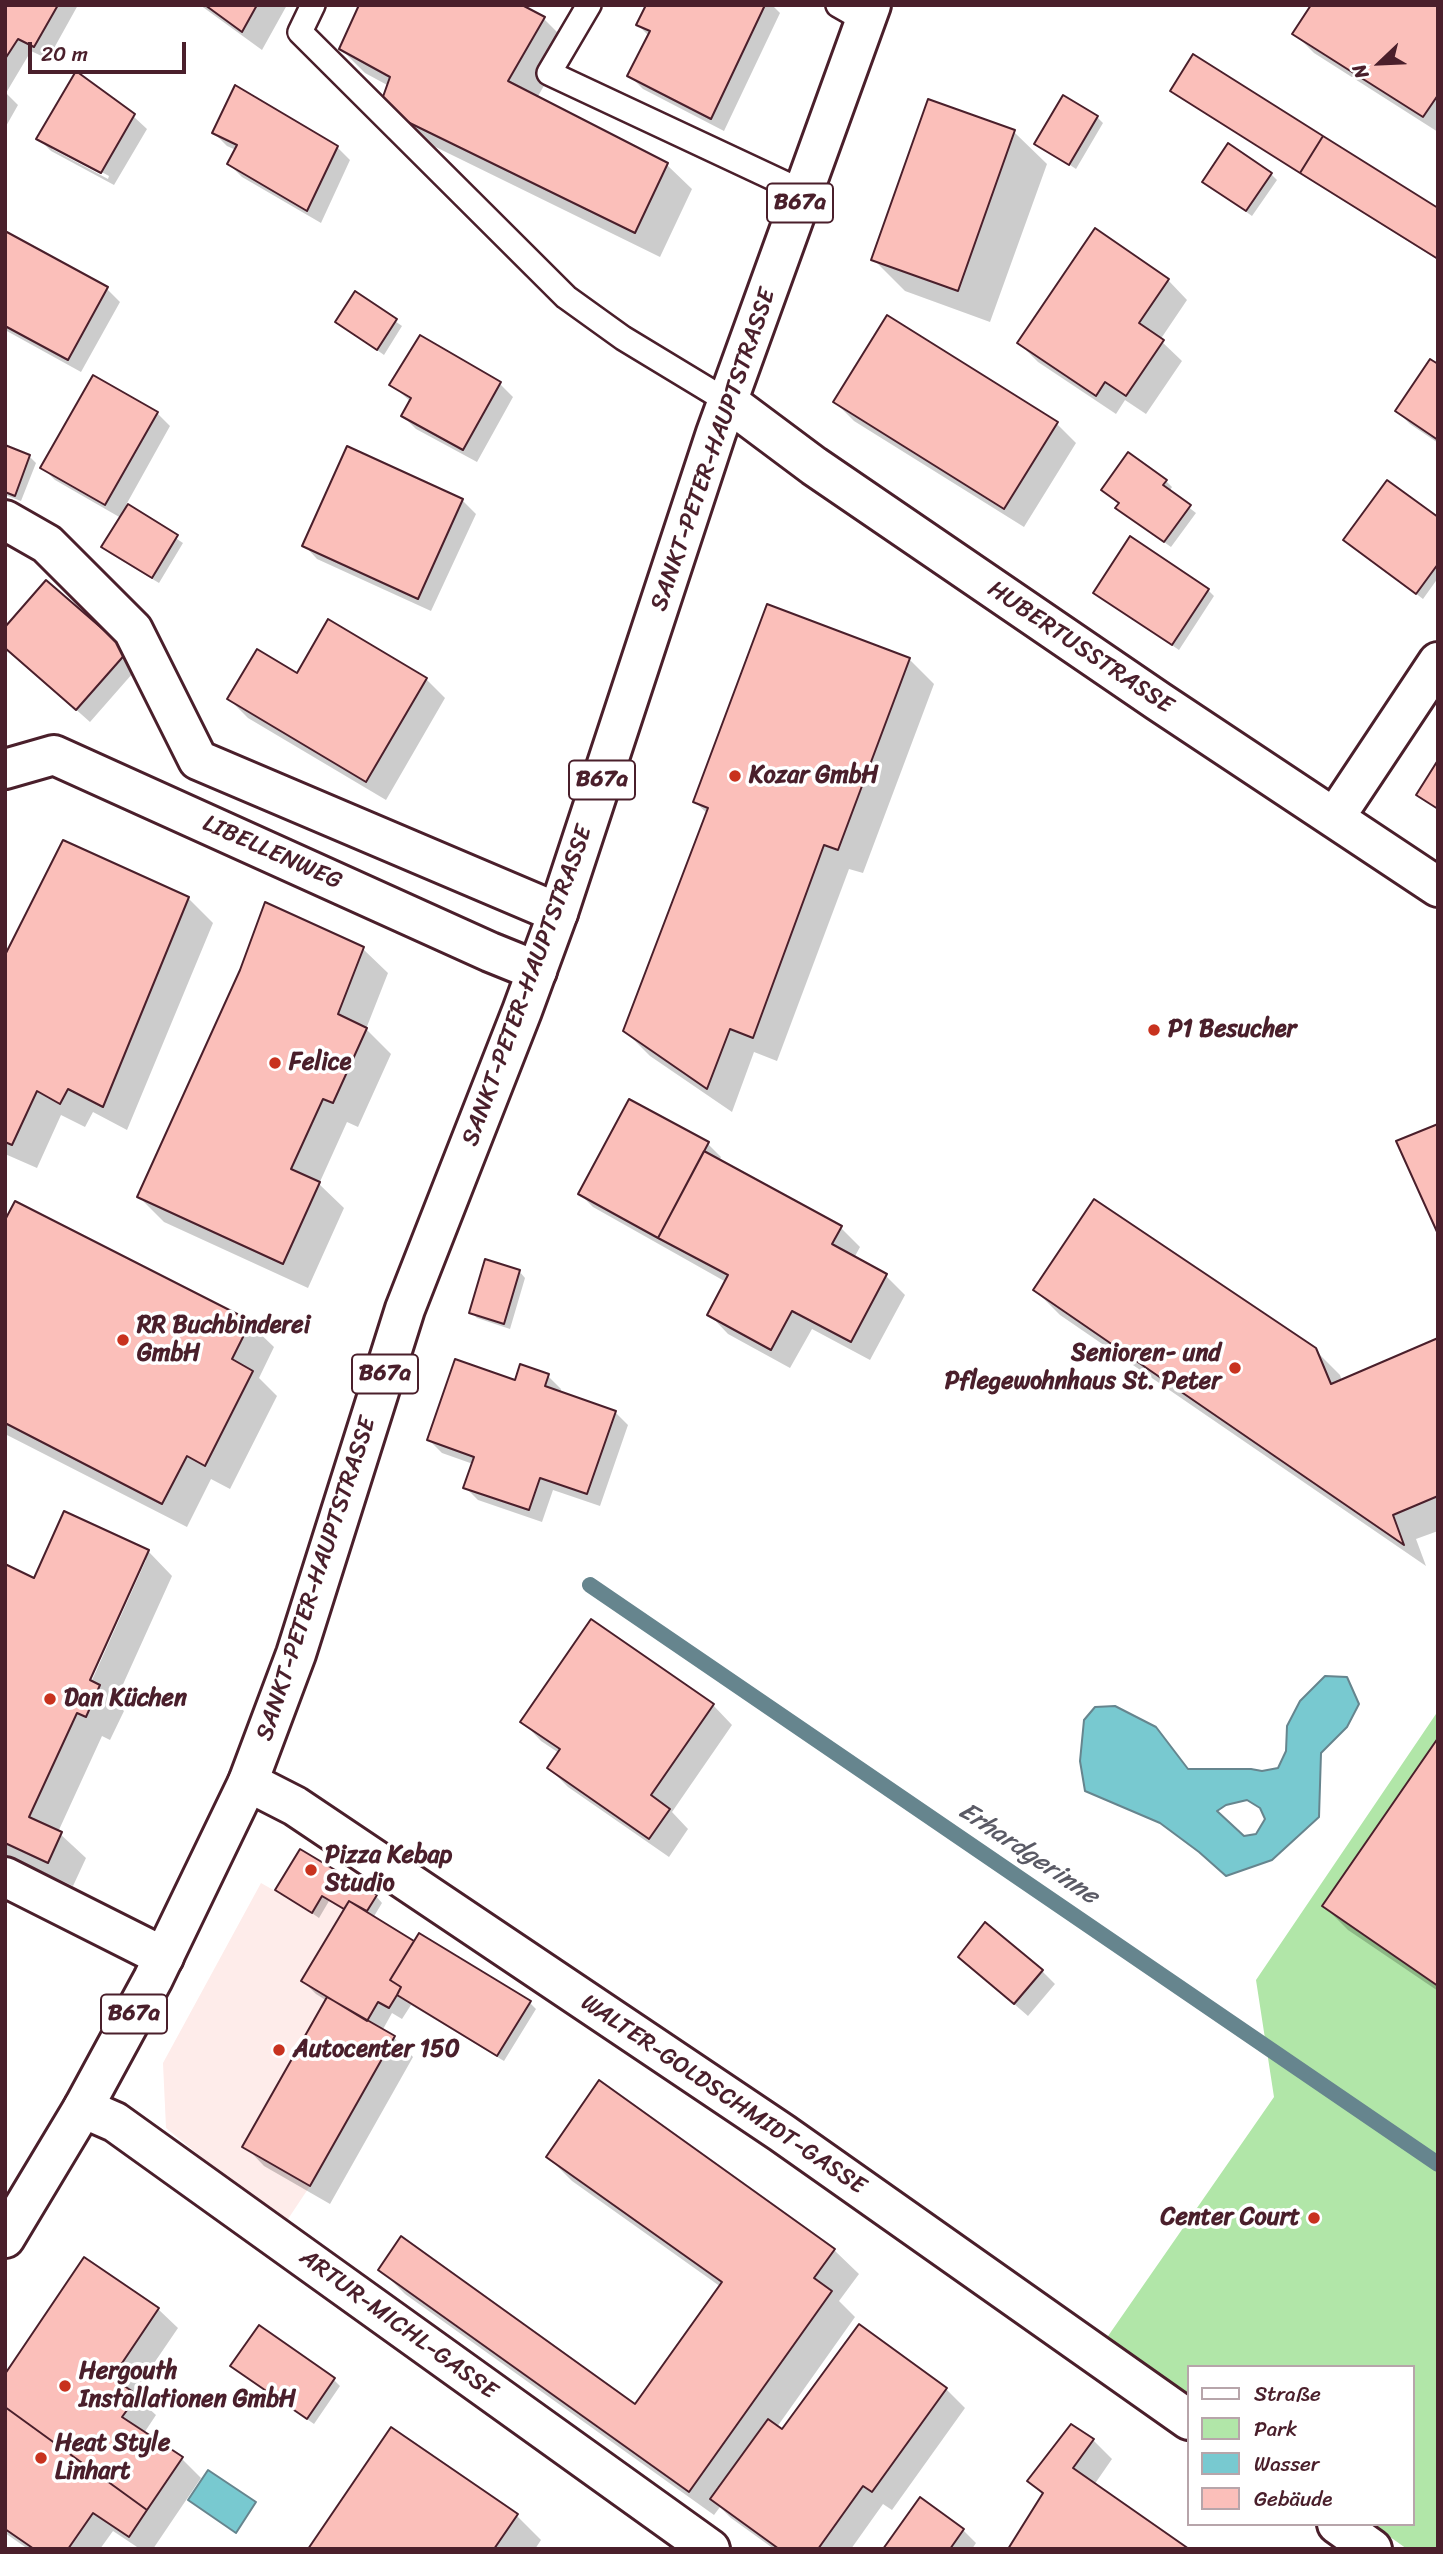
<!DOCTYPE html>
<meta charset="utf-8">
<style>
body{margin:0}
#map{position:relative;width:1443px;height:2554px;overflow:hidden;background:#fff;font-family:Sriracha,sans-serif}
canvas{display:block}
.frame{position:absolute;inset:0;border:7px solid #4a1f2b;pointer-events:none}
.legend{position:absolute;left:1187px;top:2365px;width:228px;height:161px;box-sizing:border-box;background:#fff;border:2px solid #b7a5aa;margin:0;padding:9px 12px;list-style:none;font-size:21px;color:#4a1f2b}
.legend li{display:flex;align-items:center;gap:14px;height:35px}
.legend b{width:35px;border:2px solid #b7a5aa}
.north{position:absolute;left:1345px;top:28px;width:70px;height:70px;-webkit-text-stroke:5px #fff;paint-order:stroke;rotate:247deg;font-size:19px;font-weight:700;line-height:28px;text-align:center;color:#4a1f2b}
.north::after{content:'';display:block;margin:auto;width:24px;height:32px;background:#4a1f2b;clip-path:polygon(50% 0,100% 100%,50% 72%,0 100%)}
.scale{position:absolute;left:28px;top:42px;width:158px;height:32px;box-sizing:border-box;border:4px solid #4a1f2b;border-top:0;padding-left:9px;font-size:21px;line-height:24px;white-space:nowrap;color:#4a1f2b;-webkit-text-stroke:5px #fff;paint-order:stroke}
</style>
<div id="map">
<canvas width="1443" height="2554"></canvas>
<div class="frame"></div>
<ul class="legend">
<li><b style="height:9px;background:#fff"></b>Straße</li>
<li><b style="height:19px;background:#b1e6a8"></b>Park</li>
<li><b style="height:19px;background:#78c9d0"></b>Wasser</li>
<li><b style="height:19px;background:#fbbfba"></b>Gebäude</li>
</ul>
<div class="north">N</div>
<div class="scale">20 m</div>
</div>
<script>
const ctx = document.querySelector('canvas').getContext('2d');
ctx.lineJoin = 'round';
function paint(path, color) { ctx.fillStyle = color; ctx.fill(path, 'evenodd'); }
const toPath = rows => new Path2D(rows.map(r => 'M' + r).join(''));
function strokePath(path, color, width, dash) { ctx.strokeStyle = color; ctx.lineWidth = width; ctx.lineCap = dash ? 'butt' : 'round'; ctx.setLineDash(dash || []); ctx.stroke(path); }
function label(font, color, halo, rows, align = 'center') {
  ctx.font = font + ' Sriracha,sans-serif'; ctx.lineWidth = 7; ctx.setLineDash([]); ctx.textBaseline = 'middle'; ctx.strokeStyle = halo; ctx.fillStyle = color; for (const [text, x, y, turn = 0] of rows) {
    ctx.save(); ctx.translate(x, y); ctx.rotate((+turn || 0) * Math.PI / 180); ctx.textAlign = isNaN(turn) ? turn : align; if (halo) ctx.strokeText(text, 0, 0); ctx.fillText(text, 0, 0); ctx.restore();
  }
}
const built = toPath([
 [261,1883,312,1912,322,1896,344,1909,301,1981,395,2036,310,2186,284,2225,166,2128,163,2063]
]);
const green = toPath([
 [1438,1711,1438,2549,1407,2549,1372,2524,1413,2524,1413,2367,1189,2367,1189,2397,1106,2339,1274,2097,1256,1980]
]);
const water = toPath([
 [1325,1676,1347,1677,1359,1704,1347,1727,1321,1753,1319,1817,1272,1860,1226,1876,1199,1852,1160,1823,1085,1791,1080,1761,1084,1720,1095,1707,1115,1706,1156,1727,1188,1769,1251,1769,1262,1771,1278,1768,1286,1751,1287,1726,1300,1701,1325,1676],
 [1247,1800,1260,1808,1265,1819,1256,1834,1244,1836,1217,1811,1226,1805,1247,1800],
 [208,2470,256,2502,236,2533,188,2500,208,2470]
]);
const shadow = toPath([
 [5,5,78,5,48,59,31,51,6,93,18,105,5,128],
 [200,5,287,5,262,50],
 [648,5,772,5,780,13,724,131,643,89,630,76,649,36,638,25],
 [1438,7,1438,132,1314,53,1295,34],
 [544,19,568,43,537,98,667,165,692,189,660,257,405,132,389,86,365,73,341,49],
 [1172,91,1438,210,1438,260,1179,97],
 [929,101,1014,132,1047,164,990,322,905,291,873,259],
 [133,116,147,129,114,185,51,151,38,138],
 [52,145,109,176,108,179,52,149],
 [1097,117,1103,123,1076,169,1037,143],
 [214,133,337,147,350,160,321,223,242,177,229,164,236,150,227,146],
 [1271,174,1277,180,1252,216,1204,182],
 [1095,230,1168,280,1187,300,1160,340,1182,361,1146,414,1125,400,1116,414,1038,362,1019,343],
 [5,233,107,289,120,302,81,372,5,330],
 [356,294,402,326,384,355,338,322],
 [888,317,1057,424,1076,443,1024,527,854,421,835,402],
 [1438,366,1438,443,1410,424,1397,411],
 [500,384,513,397,477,462,416,429,403,416,411,402,392,385],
 [157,413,170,426,126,505,183,543,159,583,109,553,103,547,121,518,55,480,42,467],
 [5,447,30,457,36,463,21,501,5,495],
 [348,448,462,500,476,514,431,611,317,559,304,545],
 [1129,455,1166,481,1172,487,1169,492,1196,513,1171,547,1124,514,1120,504,1103,490],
 [1438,519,1438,578,1423,599,1345,540],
 [47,582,140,665,90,722,10,651],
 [1208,590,1214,596,1179,650,1095,593],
 [909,659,934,684,863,873,849,869,777,1061,754,1052,732,1112,650,1056,625,1031,708,814,695,802],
 [298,676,426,679,445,698,386,800,248,718,229,699],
 [188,898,213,923,127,1130,93,1112,85,1127,61,1115,37,1168,5,1154,5,959],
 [363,949,388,973,366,1029,391,1054,358,1127,347,1122,319,1184,344,1208,308,1288,164,1222,139,1197],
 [708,1144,721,1157,719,1161,841,1228,860,1247,854,1258,886,1276,905,1295,870,1360,812,1329,790,1368,728,1334,709,1314,726,1282,593,1207,580,1194],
 [5,1224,249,1323,274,1347,259,1378,277,1396,230,1489,211,1479,187,1527,5,1434],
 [519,1271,525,1278,510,1329,477,1318,471,1312],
 [1035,1290,1315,1350,1340,1375,1342,1381,1438,1339,1438,1531,1416,1539,1426,1566,1060,1315],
 [548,1376,561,1389,560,1393,615,1412,628,1425,600,1506,553,1490,542,1522,478,1500,465,1487,473,1464,442,1453,429,1440,516,1382],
 [148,1551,172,1576,115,1702,124,1711,110,1740,102,1736,58,1832,86,1858,73,1886,5,1854,5,1566,35,1580],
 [143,1560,146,1560,88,1689,84,1687],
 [713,1705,732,1725,672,1812,688,1829,669,1857,568,1787,549,1768,559,1753,541,1741,522,1721],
 [1438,1741,1438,1991,1348,1930,1324,1906],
 [278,1890,376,1896,382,1903,373,1918,415,1944,529,2002,536,2009,504,2061,411,2005,402,2019,392,2013,382,2031,394,2038,413,2057,330,2204,264,2166,245,2146,327,2001,316,1994,303,1981,345,1911,329,1901,319,1918],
 [960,1957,1042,1971,1055,1984,1028,2016],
 [548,2157,834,2250,859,2274,839,2301,855,2317,777,2427,783,2432,859,2326,946,2389,965,2408,892,2510,883,2504,851,2549,774,2549,731,2518,720,2507,714,2515,405,2294,380,2269,636,2406,721,2287,572,2181],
 [84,2260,158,2309,178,2328,133,2394,156,2415,144,2433,182,2459,201,2478,153,2549,140,2549,113,2531,100,2549,28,2549,5,2533,5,2377],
 [239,2372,334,2380,340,2386,314,2424],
 [1093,2440,1112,2459,1094,2485,1044,2496,1029,2481],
 [516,2515,541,2540,535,2549,310,2549],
 [963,2530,976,2543,972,2549,885,2549]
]);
const stream = toPath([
 [590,1585,1438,2164]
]);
const building = toPath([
 [5,5,58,5,34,47,18,39,5,59,5,5],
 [205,5,257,5,242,32,205,5],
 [359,5,522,5,545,17,508,81,668,163,635,233,379,108,390,77,339,49,359,5],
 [646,5,765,5,711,119,627,76,650,31,636,25,646,5],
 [1311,5,1438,5,1438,95,1423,117,1292,34,1311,5],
 [1193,54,1323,136,1300,173,1170,91,1193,54],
 [76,71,135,114,101,173,36,139,76,71],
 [235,85,338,146,307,211,227,164,237,145,212,133,235,85],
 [1063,95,1098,116,1069,165,1034,144,1063,95],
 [928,99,1015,130,958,291,871,260,928,99],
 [1323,136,1438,208,1438,259,1300,173,1323,136],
 [1228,143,1272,173,1246,211,1202,182,1228,143],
 [1095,228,1169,279,1139,323,1164,340,1126,396,1105,382,1096,396,1017,343,1095,228],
 [5,231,108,287,68,360,5,326,5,231],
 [355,291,397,319,377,350,335,322,355,291],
 [887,315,1058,422,1004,509,833,402,887,315],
 [420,335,501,382,463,450,401,416,411,398,389,385,420,335],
 [1430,359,1438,364,1438,440,1395,411,1430,359],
 [93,375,158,412,105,505,40,468,93,375],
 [5,445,30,455,15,496,5,492,5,445],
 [347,446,463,499,418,599,302,546,347,446],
 [1128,452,1167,480,1163,485,1191,505,1164,542,1115,508,1119,503,1101,490,1128,452],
 [1387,480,1438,517,1438,564,1416,594,1343,540,1387,480],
 [128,504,178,535,152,578,101,547,128,504],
 [1130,536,1209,589,1172,645,1093,593,1130,536],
 [46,580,128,651,76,710,5,648,5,627,46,580],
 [767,604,910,658,838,850,824,845,753,1038,730,1029,707,1089,623,1031,708,808,693,802,767,604],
 [328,619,427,678,366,782,227,699,257,649,297,673,328,619],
 [1438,760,1438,809,1416,795,1438,760],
 [63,840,189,897,103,1107,68,1089,60,1104,37,1091,12,1145,5,1142,5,955,63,840],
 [265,902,364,947,338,1014,367,1028,333,1103,323,1099,291,1169,320,1182,283,1264,137,1197,240,970,265,902],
 [629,1099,709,1142,658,1238,578,1194,629,1099],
 [1438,1124,1438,1234,1396,1141,1438,1124],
 [704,1151,842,1226,832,1244,887,1274,851,1342,792,1311,771,1350,707,1315,728,1275,658,1238,704,1151],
 [1094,1199,1316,1348,1331,1384,1438,1338,1438,1496,1393,1515,1404,1545,1033,1290,1094,1199],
 [15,1201,251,1321,232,1359,253,1371,205,1466,187,1456,162,1504,5,1423,5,1220,15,1201],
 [485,1259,520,1270,504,1324,469,1313,485,1259],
 [455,1359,515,1380,520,1364,549,1374,545,1386,616,1411,587,1494,540,1478,529,1510,463,1488,474,1457,427,1440,455,1359],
 [64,1511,149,1550,90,1680,100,1685,86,1717,77,1713,29,1817,62,1832,48,1863,5,1843,5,1564,34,1578,64,1511],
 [591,1619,714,1704,651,1795,670,1809,649,1839,547,1768,560,1749,520,1722,591,1619],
 [1438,1738,1438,1986,1322,1906,1438,1738],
 [300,1849,377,1895,367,1911,349,1901,344,1909,322,1896,312,1913,275,1890,300,1849],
 [349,1901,414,1941,390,1980,401,1987,397,1995,389,2008,378,2002,367,2021,301,1981,349,1901],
 [985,1922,1043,1970,1014,2004,958,1957,985,1922],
 [419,1933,531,2001,497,2056,397,1995,401,1987,390,1980,419,1933],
 [327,1997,395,2036,310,2186,242,2147,327,1997],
 [599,2080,835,2249,814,2278,832,2291,689,2492,378,2270,401,2236,635,2404,722,2282,546,2157,599,2080],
 [84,2257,159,2308,112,2378,138,2395,122,2417,183,2457,147,2510,5,2407,5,2374,84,2257],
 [859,2324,947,2388,872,2492,863,2486,818,2549,779,2549,710,2499,768,2419,782,2429,859,2324],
 [259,2325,335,2378,307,2419,230,2366,259,2325],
 [5,2407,147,2510,129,2537,93,2513,68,2549,34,2549,5,2529,5,2407],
 [1071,2424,1094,2439,1073,2468,1189,2549,1008,2549,1043,2493,1027,2481,1071,2424],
 [391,2427,518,2514,494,2549,308,2549,391,2427],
 [920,2497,964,2529,950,2549,883,2549,920,2497]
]);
const service = toPath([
 [313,5,300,32,566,297,623,338,727,401],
 [589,5,549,73,803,192],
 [838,5,866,21]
]);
const minor = toPath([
 [727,401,814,466,1158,701,1438,887],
 [5,520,47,544,133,630,198,760,558,913],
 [5,769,54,755,490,952,537,971],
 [1335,817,1438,662],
 [248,1782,295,1806,782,2133,1189,2420],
 [5,1877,164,1957],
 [83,2108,115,2122,710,2549],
 [1337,2524,1372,2549]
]);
const primary = toPath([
 [5,2238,83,2108,153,1979,248,1782,296,1654,405,1309,522,1011,558,913,716,433,871,5]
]);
const markers = [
 [735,776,7,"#c8321e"],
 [1154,1030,7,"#c8321e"],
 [275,1063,7,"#c8321e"],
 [123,1340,7,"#c8321e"],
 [1235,1368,7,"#c8321e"],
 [50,1699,7,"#c8321e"],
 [311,1870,7,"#c8321e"],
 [279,2050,7,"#c8321e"],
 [1314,2218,7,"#c8321e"],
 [65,2386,7,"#c8321e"],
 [41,2458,7,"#c8321e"]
];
const shields = [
 [800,203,66],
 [602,780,66],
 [385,1374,66],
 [134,2014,66]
];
const shieldNames = [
 ["B67a",800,203],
 ["B67a",602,780],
 ["B67a",385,1374],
 ["B67a",134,2014]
];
const streetNames = [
 ["SANKT-PETER-HAUPTSTRASSE",714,450,-71],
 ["HUBERTUSSTRASSE",1080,648,34],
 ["LIBELLENWEG",272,853,24],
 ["SANKT-PETER-HAUPTSTRASSE",528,986,-70],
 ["SANKT-PETER-HAUPTSTRASSE",317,1579,-72],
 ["WALTER-GOLDSCHMIDT-GASSE",723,2095,34],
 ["ARTUR-MICHL-GASSE",398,2325,36]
];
const poiNames = [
 ["Kozar GmbH",749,776],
 ["P1 Besucher",1168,1030],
 ["Felice",289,1063],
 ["RR Buchbinderei",137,1326],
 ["GmbH",137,1354],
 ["Senioren- und",1221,1354,"right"],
 ["Pflegewohnhaus St. Peter",1221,1382,"right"],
 ["Dan Küchen",64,1699],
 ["Pizza Kebap",325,1856],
 ["Studio",325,1884],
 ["Autocenter 150",293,2050],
 ["Center Court",1300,2218,"right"],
 ["Hergouth",79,2372],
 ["Installationen GmbH",79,2400],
 ["Heat Style",55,2444],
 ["Linhart",55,2472]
];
const waterNames = [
 ["Erhardgerinne",1028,1854,34]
];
paint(built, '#feecea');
paint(green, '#b1e6a8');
paint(water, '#78c9d0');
strokePath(water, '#66858e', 2);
paint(shadow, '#0003');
strokePath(stream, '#66858e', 16);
paint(building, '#fbbfba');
strokePath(building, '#4a1f2b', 2);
strokePath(service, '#4a1f2b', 28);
strokePath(minor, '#4a1f2b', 44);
strokePath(primary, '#4a1f2b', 44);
strokePath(service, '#fff', 23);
strokePath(minor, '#fff', 38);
strokePath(primary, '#fff', 38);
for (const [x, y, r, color] of markers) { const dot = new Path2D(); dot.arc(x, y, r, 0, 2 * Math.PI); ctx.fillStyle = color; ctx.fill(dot); strokePath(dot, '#fff', 2.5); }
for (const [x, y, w] of shields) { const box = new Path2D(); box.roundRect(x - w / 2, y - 19.5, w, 39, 5); ctx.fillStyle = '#fff'; ctx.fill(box); strokePath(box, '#4a1f2b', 2); }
label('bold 23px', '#4a1f2b', null, shieldNames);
label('24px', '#4a1f2b', '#fff', streetNames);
label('bold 24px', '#4a1f2b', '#fff', poiNames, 'left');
label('italic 26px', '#5a5a65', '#fff', waterNames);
</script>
